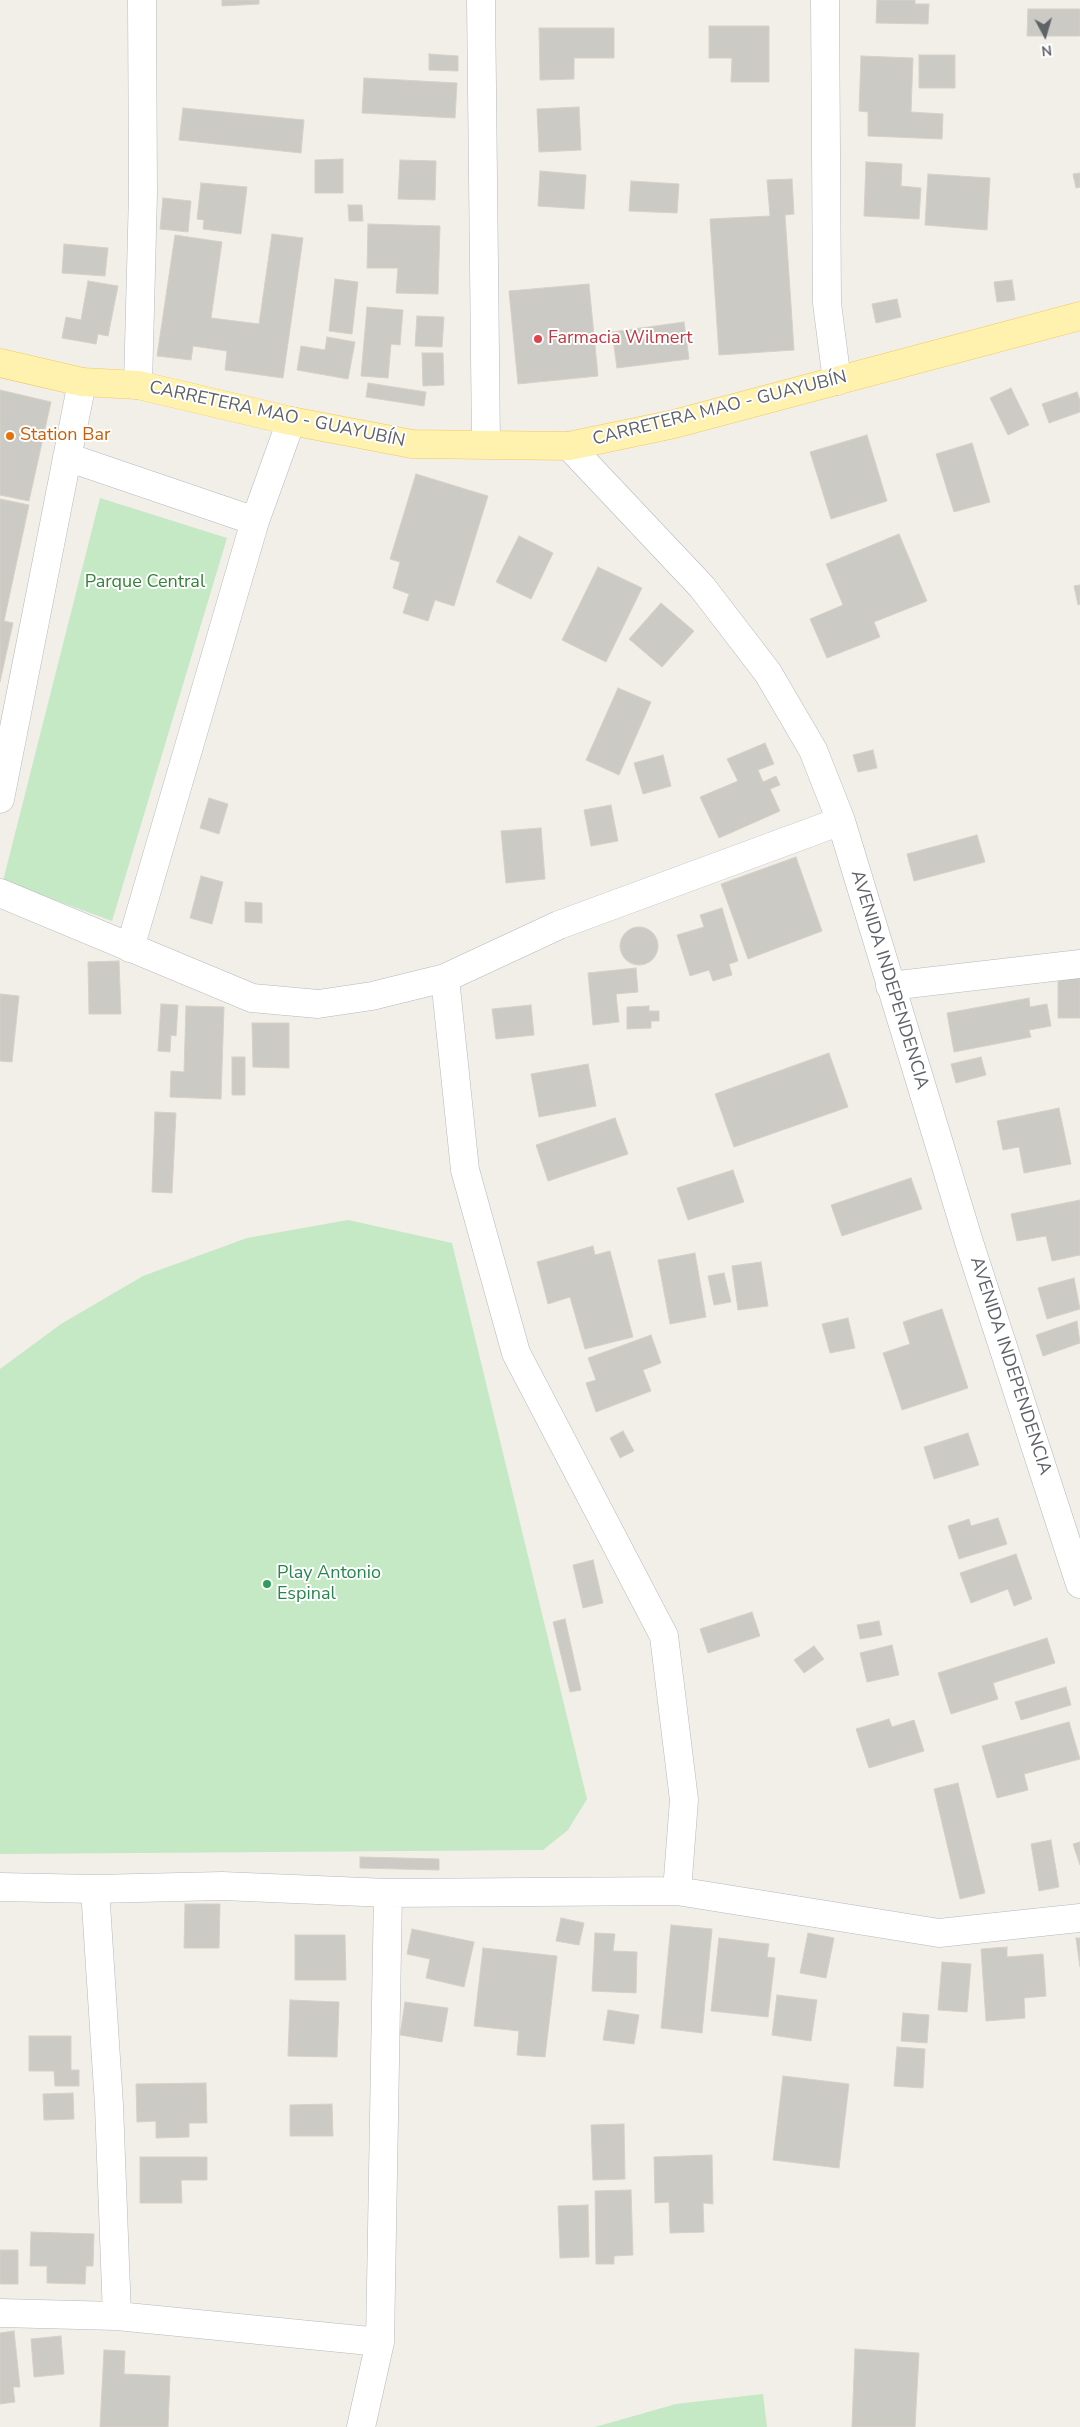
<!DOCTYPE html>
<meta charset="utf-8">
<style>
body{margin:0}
#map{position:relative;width:1080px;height:2427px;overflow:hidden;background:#f1efe8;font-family:"Nunito Sans",sans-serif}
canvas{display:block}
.north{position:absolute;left:1020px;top:10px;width:50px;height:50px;-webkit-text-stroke:4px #fff;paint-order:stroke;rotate:174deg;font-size:14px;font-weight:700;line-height:20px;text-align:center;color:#5f6368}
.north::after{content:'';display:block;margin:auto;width:18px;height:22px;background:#5f6368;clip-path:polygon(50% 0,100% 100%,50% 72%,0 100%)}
</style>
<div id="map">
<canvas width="1080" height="2427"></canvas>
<div class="north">N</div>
</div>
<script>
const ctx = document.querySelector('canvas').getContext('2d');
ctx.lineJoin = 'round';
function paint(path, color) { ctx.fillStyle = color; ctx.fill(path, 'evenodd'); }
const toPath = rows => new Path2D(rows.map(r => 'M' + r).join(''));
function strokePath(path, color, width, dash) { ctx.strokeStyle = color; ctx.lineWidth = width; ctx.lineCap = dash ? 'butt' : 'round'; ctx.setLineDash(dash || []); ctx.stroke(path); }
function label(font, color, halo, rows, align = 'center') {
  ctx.font = font + ' "Nunito Sans",sans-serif'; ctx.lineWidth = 4; ctx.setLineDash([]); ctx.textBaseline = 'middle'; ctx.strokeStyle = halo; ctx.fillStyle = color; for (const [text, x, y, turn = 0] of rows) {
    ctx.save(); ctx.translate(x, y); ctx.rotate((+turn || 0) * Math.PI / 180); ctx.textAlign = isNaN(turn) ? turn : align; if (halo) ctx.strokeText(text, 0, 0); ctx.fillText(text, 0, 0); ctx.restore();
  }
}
const green = toPath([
 [100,498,227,538,112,921,3,881],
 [348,1220,452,1243,587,1799,568,1830,543,1850,0,1854,0,1369,61,1324,143,1276,247,1238],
 [763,2394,767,2427,595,2427,676,2404]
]);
const building = toPath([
 [222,0,259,0,259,4,222,6,222,0],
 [877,0,915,0,915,4,929,4,928,24,876,23,877,0],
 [1028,9,1080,9,1080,36,1027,36,1028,9],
 [709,26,769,26,769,82,731,82,732,58,709,58,709,26],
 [539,28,614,28,614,58,574,58,574,79,540,80,539,28],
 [429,54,458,56,458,71,429,70,429,54],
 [919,55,955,55,955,88,919,88,919,55],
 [861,56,913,58,911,112,943,114,942,139,868,136,868,112,859,111,861,56],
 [364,78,457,83,455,118,362,113,364,78],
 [579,107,581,150,539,152,537,109,579,107],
 [183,108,304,120,301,153,179,140,183,108],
 [343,159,343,193,315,193,315,160,343,159],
 [400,160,436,161,435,200,398,199,400,160],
 [866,162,902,164,901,186,921,188,919,219,864,216,866,162],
 [540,171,586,175,584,209,538,206,540,171],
 [1080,173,1080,187,1076,188,1073,174,1080,173],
 [928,174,990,178,987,230,925,225,928,174],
 [792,179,794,214,785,215,794,350,719,355,710,219,770,216,767,180,792,179],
 [631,181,679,184,677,213,629,211,631,181],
 [201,183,247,187,241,234,203,229,204,220,197,219,201,183],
 [163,198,191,201,188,232,160,229,163,198],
 [348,205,362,205,363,221,349,221,348,205],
 [368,224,440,226,438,294,396,293,398,268,367,268,368,224],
 [272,234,303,238,283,378,225,370,227,351,193,346,191,360,157,356,175,235,222,242,211,318,259,324,272,234],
 [64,244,108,248,105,276,62,273,64,244],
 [335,279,358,282,352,334,329,331,335,279],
 [1012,280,1015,300,997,302,994,282,1012,280],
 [88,281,118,286,108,336,98,334,96,344,62,338,66,317,81,320,88,281],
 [589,284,598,376,518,384,509,291,589,284],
 [897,299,901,317,876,323,872,304,897,299],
 [367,307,403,310,400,345,391,344,388,378,361,376,367,307],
 [417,316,444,317,442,347,415,346,417,316],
 [684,322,689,359,617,368,612,332,684,322],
 [327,337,355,342,348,379,297,370,301,346,325,350,327,337],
 [422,353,443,353,444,385,423,386,422,353],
 [368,383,426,392,424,406,366,397,368,383],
 [1011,388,1029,425,1008,435,990,398,1011,388],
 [0,390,51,402,29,501,0,495,0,390],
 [1077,392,1080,400,1080,412,1049,423,1042,404,1077,392],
 [867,435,887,501,831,519,810,452,867,435],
 [972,443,990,502,954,512,936,454,972,443],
 [416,474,488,496,454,606,435,600,428,621,403,613,409,594,393,588,400,562,390,559,416,474],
 [0,499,29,505,4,621,13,623,0,682,0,499],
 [899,534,927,601,874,622,880,637,827,658,810,619,843,605,826,564,899,534],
 [519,536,553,553,531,599,496,582,519,536],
 [598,567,642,588,606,662,562,640,598,567],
 [1080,585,1080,604,1078,605,1074,586,1080,585],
 [661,603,694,631,662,667,629,639,661,603],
 [618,688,651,702,619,775,586,760,618,688],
 [765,743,774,764,758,770,763,782,776,776,780,785,770,789,780,811,719,838,700,797,738,781,727,759,765,743],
 [873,750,877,768,858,772,853,755,873,750],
 [663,755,671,786,643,794,634,763,663,755],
 [209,798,228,804,219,834,200,828,209,798],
 [611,805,618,841,591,846,584,810,611,805],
 [541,828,545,879,506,883,501,831,541,828],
 [977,835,985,862,914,881,907,854,977,835],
 [796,857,822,931,748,959,721,884,796,857],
 [201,876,223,882,212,924,190,918,201,876],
 [245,902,262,903,262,923,245,922,245,902],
 [722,908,738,961,729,964,732,975,713,981,709,970,690,976,677,935,704,927,700,915,722,908],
 '620 946a19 19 0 1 1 38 0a19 19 0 1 1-38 0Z',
 [119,961,121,1014,89,1014,88,962,119,961],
 [636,968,638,992,616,994,619,1022,593,1025,588,973,636,968],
 [1058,976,1080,976,1080,1018,1058,1018,1058,976],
 [0,994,19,996,12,1062,0,1061,0,994],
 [1029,998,1030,1007,1047,1004,1051,1026,1029,1030,1031,1037,954,1052,947,1013,1029,998],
 [161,1004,178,1005,176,1036,171,1035,170,1052,158,1051,161,1004],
 [531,1005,534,1035,496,1039,492,1009,531,1005],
 [186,1006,224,1007,221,1099,170,1097,171,1071,184,1072,186,1006],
 [649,1006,649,1011,659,1011,659,1021,651,1021,651,1028,627,1029,627,1007,649,1006],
 [252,1023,289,1023,289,1068,253,1067,252,1023],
 [829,1053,848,1107,734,1147,715,1094,829,1053],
 [232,1057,245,1057,245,1095,232,1095,232,1057],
 [981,1057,986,1075,956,1083,951,1064,981,1057],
 [588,1064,596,1106,539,1117,531,1074,588,1064],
 [1059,1108,1071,1164,1024,1173,1019,1147,1003,1150,997,1121,1059,1108],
 [155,1112,176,1113,172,1193,152,1192,155,1112],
 [615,1118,628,1154,548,1181,536,1145,615,1118],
 [733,1170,744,1202,688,1220,677,1188,733,1170],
 [911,1178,922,1209,842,1236,831,1205,911,1178],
 [1080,1200,1080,1255,1052,1261,1046,1236,1017,1241,1011,1214,1080,1200],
 [593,1246,595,1255,610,1251,633,1337,585,1349,570,1297,548,1304,537,1262,593,1246],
 [695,1253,706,1317,670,1324,658,1260,695,1253],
 [761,1262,768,1306,738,1310,732,1266,761,1262],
 [724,1273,731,1302,714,1305,708,1276,724,1273],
 [1074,1278,1080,1309,1047,1319,1038,1288,1074,1278],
 [942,1309,968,1388,902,1410,883,1353,910,1344,903,1322,942,1309],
 [848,1318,855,1348,830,1353,822,1324,848,1318],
 [1077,1321,1080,1343,1043,1356,1036,1335,1077,1321],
 [651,1335,661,1363,643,1370,651,1391,596,1412,586,1383,596,1380,588,1358,651,1335],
 [623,1431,634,1451,620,1458,610,1438,623,1431],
 [968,1433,979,1465,934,1479,924,1447,968,1433],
 [998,1518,1007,1544,959,1559,948,1526,969,1519,971,1526,998,1518],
 [1016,1554,1032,1599,1014,1606,1008,1589,971,1603,960,1573,1016,1554],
 [593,1560,603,1603,583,1608,573,1565,593,1560],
 [752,1612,760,1636,708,1653,700,1629,752,1612],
 [565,1619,581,1690,570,1692,553,1622,565,1619],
 [879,1621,882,1635,860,1639,857,1625,879,1621],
 [1047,1638,1055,1663,993,1683,998,1699,951,1714,938,1673,1047,1638],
 [892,1645,899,1675,867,1682,860,1653,892,1645],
 [814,1646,824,1659,804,1673,794,1660,814,1646],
 [1066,1687,1071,1705,1021,1720,1015,1702,1066,1687],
 [889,1719,892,1727,914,1720,924,1751,869,1768,856,1729,889,1719],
 [1069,1722,1080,1759,1024,1774,1028,1790,997,1798,982,1746,1069,1722],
 [958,1783,985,1893,960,1899,934,1789,958,1783],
 [1051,1840,1059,1887,1039,1891,1031,1844,1051,1840],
 [1080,1842,1080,1865,1073,1844,1080,1842],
 [360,1857,439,1859,439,1870,360,1868,360,1857],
 [185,1904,220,1904,219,1948,184,1948,185,1904],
 [561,1918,584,1923,579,1945,556,1941,561,1918],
 [671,1925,712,1929,702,2033,661,2028,671,1925],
 [412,1929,474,1942,464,1987,426,1978,430,1959,407,1954,412,1929],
 [595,1933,615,1934,613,1951,637,1952,636,1993,592,1991,595,1933],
 [808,1933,834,1938,826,1978,800,1973,808,1933],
 [295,1935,345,1935,346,1980,295,1980,295,1935],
 [719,1938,769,1944,767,1957,775,1958,768,2017,711,2011,719,1938],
 [1076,1938,1080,1938,1080,1967,1076,1938],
 [1007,1947,1007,1957,1043,1954,1046,1996,1024,1998,1025,2018,986,2021,981,1949,1007,1947],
 [483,1948,557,1956,545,2057,517,2055,519,2031,474,2026,483,1948],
 [942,1962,971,1964,967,2012,938,2010,942,1962],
 [777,1995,817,2000,811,2041,772,2035,777,1995],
 [290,2000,339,2002,337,2057,288,2056,290,2000],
 [405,2002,448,2008,442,2042,400,2035,405,2002],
 [608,2010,639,2015,634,2044,603,2040,608,2010],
 [903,2013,929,2015,927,2043,901,2041,903,2013],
 [29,2036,71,2036,71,2070,79,2070,79,2086,55,2086,54,2071,29,2071,29,2036],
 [897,2047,925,2049,923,2088,894,2086,897,2047],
 [783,2076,849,2084,839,2168,773,2160,783,2076],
 [206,2083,207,2123,189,2123,189,2137,156,2138,156,2121,137,2122,136,2084,206,2083],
 [73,2093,74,2119,44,2120,43,2094,73,2093],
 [332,2104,333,2136,290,2136,290,2105,332,2104],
 [624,2124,625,2179,593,2180,591,2125,624,2124],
 [712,2155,713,2204,703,2203,704,2232,670,2233,669,2202,655,2203,654,2157,712,2155],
 [140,2157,207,2157,207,2180,181,2180,182,2203,140,2203,140,2157],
 [631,2190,633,2255,614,2256,614,2264,596,2264,595,2191,631,2190],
 [588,2205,589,2257,560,2258,558,2206,588,2205],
 [31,2232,94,2234,93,2266,86,2266,85,2284,47,2283,47,2266,30,2266,31,2232],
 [0,2250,18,2250,18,2284,0,2284,0,2250],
 [14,2331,20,2387,13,2387,15,2402,0,2404,0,2333,14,2331],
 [61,2336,64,2374,34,2377,31,2339,61,2336],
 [855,2349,919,2353,915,2427,852,2427,855,2349],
 [104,2350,125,2351,124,2374,170,2376,168,2427,100,2427,104,2350]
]);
const minor = toPath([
 [481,0,486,444],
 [825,0,827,303,837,381],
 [138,385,143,193,142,0],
 [569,446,702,587,768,673,813,750,841,821,969,1242,1080,1584],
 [67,457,255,521],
 [0,799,82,382],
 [0,893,252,998,318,1004,372,996,445,978,559,925,841,821],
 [130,948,255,521,291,421],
 [445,978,465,1170,516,1353,664,1636,684,1800,677,1891],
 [890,986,1080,964],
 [0,1887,95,1889,222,1886,388,1893,677,1891,939,1933,1080,1918],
 [95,1889,109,2105,117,2316],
 [0,2313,117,2316,380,2342],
 [361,2427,380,2342,388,1893]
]);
const major = toPath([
 [0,363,82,382,138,385,291,421,412,444,569,446,674,424,1080,316]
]);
const markers = [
 [538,339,5,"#e0444e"],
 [10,436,5,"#e8710a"],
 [267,1584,5,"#2e9e5b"]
];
const healthNames = [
 ["Farmacia Wilmert",548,339]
];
const streetNames = [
 ["CARRETERA MAO - GUAYUBÍN",720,409,-14],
 ["CARRETERA MAO - GUAYUBÍN",277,415,12],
 ["AVENIDA INDEPENDENCIA",889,980,73],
 ["AVENIDA INDEPENDENCIA",1010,1366,72]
];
const foodNames = [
 ["Station Bar",20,436]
];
const parkNames = [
 ["Parque Central",145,583]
];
const leisureNames = [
 ["Play Antonio",277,1574],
 ["Espinal",277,1595]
];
paint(green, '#c5e8c5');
paint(building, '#cccac5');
strokePath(building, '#d6d1c6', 1);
strokePath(minor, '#b5b8bc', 29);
strokePath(major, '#f2c960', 29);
strokePath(minor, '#fff', 28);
strokePath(major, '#fff2af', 28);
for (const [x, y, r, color] of markers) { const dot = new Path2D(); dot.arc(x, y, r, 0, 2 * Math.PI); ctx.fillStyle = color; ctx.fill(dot); strokePath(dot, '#fff', 2); }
label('18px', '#be3a42', '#fff', healthNames, 'left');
label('18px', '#5f6368', '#fff', streetNames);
label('18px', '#c56008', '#fff', foodNames, 'left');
label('18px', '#348238', '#fff', parkNames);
label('18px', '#27864d', '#fff', leisureNames, 'left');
</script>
